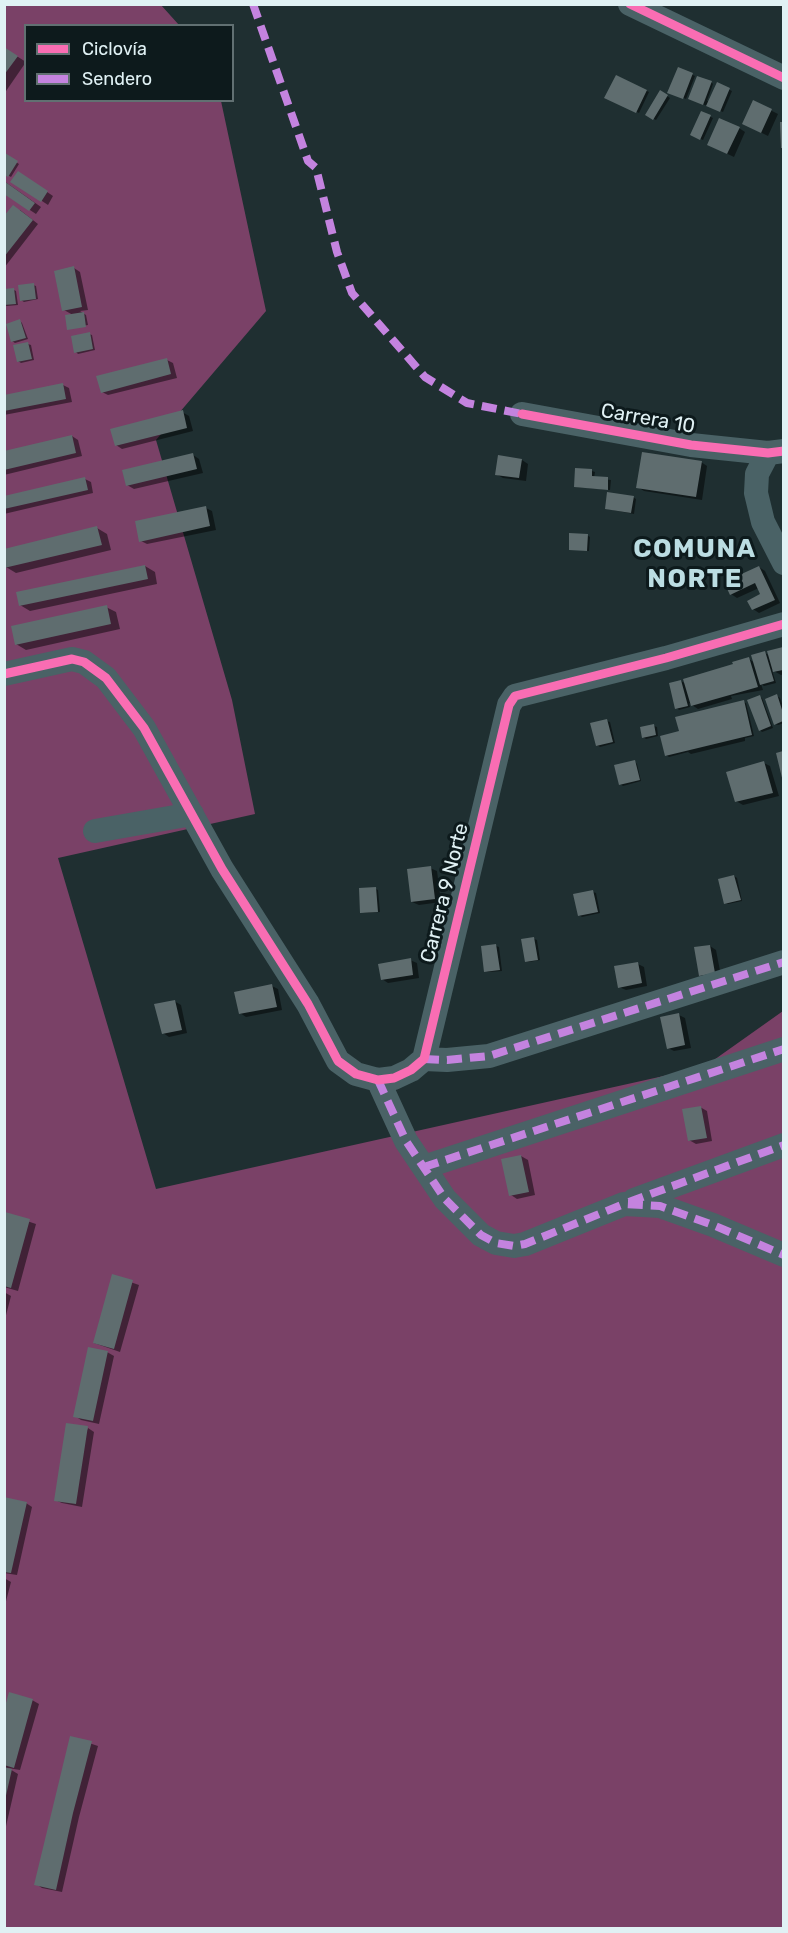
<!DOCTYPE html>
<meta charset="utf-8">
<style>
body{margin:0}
#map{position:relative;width:788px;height:1933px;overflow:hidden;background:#1f2f31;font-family:Rubik,sans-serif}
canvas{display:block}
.frame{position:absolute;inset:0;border:6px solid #e0f1f4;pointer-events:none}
.legend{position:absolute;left:24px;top:24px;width:210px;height:78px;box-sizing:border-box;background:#0d1a1c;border:2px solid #617072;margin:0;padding:8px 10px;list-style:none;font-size:18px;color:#e0f1f4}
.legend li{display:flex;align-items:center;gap:12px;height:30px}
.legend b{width:30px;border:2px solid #617072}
</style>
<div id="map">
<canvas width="788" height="1933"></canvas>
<div class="frame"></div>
<ul class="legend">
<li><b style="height:8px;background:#f96db3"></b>Ciclovía</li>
<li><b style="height:8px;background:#c483df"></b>Sendero</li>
</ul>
</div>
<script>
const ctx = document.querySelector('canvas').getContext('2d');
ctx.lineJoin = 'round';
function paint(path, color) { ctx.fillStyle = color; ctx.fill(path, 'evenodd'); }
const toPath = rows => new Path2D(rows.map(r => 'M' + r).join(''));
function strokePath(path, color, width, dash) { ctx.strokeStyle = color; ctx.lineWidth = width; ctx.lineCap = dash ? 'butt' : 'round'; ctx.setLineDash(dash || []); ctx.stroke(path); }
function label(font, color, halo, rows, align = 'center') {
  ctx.font = font + ' Rubik,sans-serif'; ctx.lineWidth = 6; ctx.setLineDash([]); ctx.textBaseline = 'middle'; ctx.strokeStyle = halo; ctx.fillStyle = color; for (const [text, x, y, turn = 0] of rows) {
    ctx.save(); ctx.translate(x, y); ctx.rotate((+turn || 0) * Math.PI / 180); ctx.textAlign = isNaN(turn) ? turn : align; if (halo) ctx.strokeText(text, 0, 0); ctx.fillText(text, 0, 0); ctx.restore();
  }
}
const forest = toPath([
 [5,5,161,5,179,25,26,26,26,100,221,101,266,311,156,440,232,700,255,814,58,858,156,1189,704,1067,783,1011,783,1928,5,1928]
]);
const shadow = toPath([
 [4,48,26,62,4,94],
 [679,69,695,76,686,99,672,93],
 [616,77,649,92,639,113,606,97],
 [711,82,713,84,707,101,709,102,717,84,732,91,723,112,692,100],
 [661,92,670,98,656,120,647,115],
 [754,102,778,114,768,136,750,127],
 [702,113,713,118,703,140,692,135],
 [739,128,745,132,734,157,715,148],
 [5,155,19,164,11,177,4,173],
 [25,177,53,196,48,205,42,201],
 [4,181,41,207,36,214,4,193],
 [20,210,38,224,4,268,4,219],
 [74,268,80,272,88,310,80,311,86,315,88,325,69,328,73,315,64,310],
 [33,285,36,286,38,299,24,302,21,300],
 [14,290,16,291,18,305,7,306,4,305],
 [20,321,22,323,28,339,15,343,12,341],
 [89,334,92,335,95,350,78,354,76,352],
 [28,344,31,345,34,360,21,363,18,361],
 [167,360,173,363,177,378,108,395,102,392],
 [63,385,69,388,72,402,4,415,4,396],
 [182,412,189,416,193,431,122,449,116,445],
 [72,436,78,440,82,456,4,475,4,452],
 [193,455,199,459,203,473,134,489,127,485],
 [522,460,528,464,526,481,503,478,496,474],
 [701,462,707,466,702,500,644,491,638,487],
 [576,470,592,471,595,472,594,478,611,480,610,490,576,487],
 [85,479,91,482,93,493,4,514,4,498],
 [633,497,636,499,634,514,607,509],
 [206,508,212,511,216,530,147,544,141,541],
 [97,528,107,534,111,550,16,573,6,567],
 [587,535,590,537,589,551,570,549],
 [145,566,155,572,157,584,30,611,20,605],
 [759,567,765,571,780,603,759,613,753,609,762,595,759,588,737,598,731,594],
 [106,607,116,612,120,629,26,650,16,644],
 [784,649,784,674,781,675,772,670,776,683,764,686,761,684,763,690,731,696,732,699,698,709,689,703,690,707,679,710,677,708,681,681,686,684,749,659,755,663,765,653,770,656,769,652],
 [777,696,780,698,784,709,784,723,778,725,775,724],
 [759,697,762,698,773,728,762,732,760,730],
 [743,702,746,703,754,736,745,738,745,741,691,754,688,752,669,757,666,755],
 [607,721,610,722,615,743,600,747,597,745],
 [654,726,657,727,658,736,646,739,643,737],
 [635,762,637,764,641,781,623,786,620,784],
 [764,763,770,766,779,796,743,805,736,801],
 [430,868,437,871,441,902,419,905,412,902],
 [734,876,737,878,742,901,728,904,725,903],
 [376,889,378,890,380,912,365,913,362,912],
 [593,892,596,893,600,913,582,917,579,915],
 [534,939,537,940,540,960,529,962,526,961],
 [496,946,499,947,502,971,488,972,486,971],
 [710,946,716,950,721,976,706,978,700,975],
 [410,960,417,963,419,978,388,983,382,979],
 [638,964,644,967,647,986,626,990,619,987],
 [272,986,278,989,282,1010,246,1017,240,1013],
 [174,1001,181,1005,187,1033,169,1037,163,1033],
 [679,1015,685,1018,691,1048,674,1051,668,1048],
 [700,1107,707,1111,712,1141,696,1144,689,1140],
 [521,1156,528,1160,535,1195,517,1199,511,1195,503,1160],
 [6,1214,36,1224,18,1291,4,1287],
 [113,1276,139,1285,120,1352,94,1343],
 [4,1292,11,1296,4,1323],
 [107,1352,114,1356,99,1424,81,1420,75,1416],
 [88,1428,94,1432,82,1507,62,1503,55,1500],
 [4,1498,26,1503,32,1507,17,1575,4,1573],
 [4,1578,11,1582,4,1609],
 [32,1700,39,1704,20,1770,8,1768,18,1774,4,1835,4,1716],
 [71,1737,98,1746,79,1817,62,1892,42,1888,36,1884]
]);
const building = toPath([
 [4,47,18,56,4,75],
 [678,67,693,73,683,99,667,93],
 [616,75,647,90,636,113,604,98],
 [697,76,712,81,703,105,688,99],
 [717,82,730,88,720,112,706,106],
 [660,90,668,95,653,120,645,115],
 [753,100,772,109,761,133,742,124],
 [701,111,711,115,700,140,690,135],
 [719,118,740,127,727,154,707,145],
 [780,122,783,122,783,148,781,148],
 [5,153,18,161,8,177,5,175],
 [18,171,48,191,41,202,10,182],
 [4,181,35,203,29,211,4,194],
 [13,205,33,220,4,257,4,216],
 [74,266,82,307,62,311,54,271],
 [34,283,36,299,20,301,18,285],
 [14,288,16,304,4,305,4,289],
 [84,312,86,327,67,330,65,315],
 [20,319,26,338,11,342,6,324],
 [90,332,93,349,74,353,71,336],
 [28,342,32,359,17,362,13,345],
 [167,358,171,374,101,393,96,376],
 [63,383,66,399,4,411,4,395],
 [183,410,187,428,115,446,110,429],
 [72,435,76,453,4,470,4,451],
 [642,452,702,461,696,497,636,488],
 [193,453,197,469,126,486,122,470],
 [498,455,522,459,519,478,495,475],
 [575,468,592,469,592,476,608,477,608,490,574,487],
 [85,477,88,490,4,509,4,496],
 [607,492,634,496,631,513,605,509],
 [206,506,210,526,139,542,135,521],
 [97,526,102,545,4,568,4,549],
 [569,533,588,534,587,551,569,550],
 [145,565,148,579,19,606,16,592],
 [759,566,775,600,752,610,747,601,760,594,755,583,730,595,724,582],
 [107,605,111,624,15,645,11,626],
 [783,647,783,670,773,672,767,651],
 [765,651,774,681,760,685,751,655],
 [749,657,758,687,691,706,683,679,733,664,732,662],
 [681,680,688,706,675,709,669,683],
 [777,694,783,713,783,721,774,725,765,699],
 [760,695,771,726,759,731,747,700],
 [744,700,752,735,665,756,660,736,679,731,675,717],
 [607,719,613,742,596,746,590,723],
 [654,724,656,735,642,738,640,727],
 [783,751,783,782,776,753],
 [635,760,640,780,619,785,614,765],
 [764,761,773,793,735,802,726,772],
 [431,866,435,899,411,902,407,869],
 [734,875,741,900,724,904,718,879],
 [376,887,378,912,360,913,359,888],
 [593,890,598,912,578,916,573,894],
 [534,937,538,960,525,962,521,939],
 [496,944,500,970,484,972,481,946],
 [710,945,715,973,699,976,694,947],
 [411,958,413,975,381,980,378,964],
 [638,962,642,983,618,988,614,966],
 [272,984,277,1007,239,1014,234,992],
 [175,1000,182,1030,162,1034,154,1004],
 [679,1013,685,1045,667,1049,660,1017],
 [701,1106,707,1138,688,1141,682,1109],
 [521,1155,529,1192,509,1196,501,1159],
 [5,1212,30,1219,11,1288,4,1286],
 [112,1274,133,1280,114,1349,93,1343],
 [88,1347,108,1351,93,1421,73,1417],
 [66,1423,88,1426,76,1504,54,1501],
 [4,1497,27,1502,11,1573,4,1572],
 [9,1692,33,1699,14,1768,4,1765,4,1710],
 [70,1736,92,1741,73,1813,56,1890,34,1885],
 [4,1767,12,1769,5,1800,4,1800]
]);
const minor = toPath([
 [630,4,784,78],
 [522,414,691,445,768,453,784,451],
 [768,453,757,474,756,493,763,522,784,563],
 [4,674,72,659,84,662,106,678,144,728,222,869,308,1004,338,1061,356,1074,378,1080,394,1078,411,1070,424,1059,509,705,515,696,666,658,784,624],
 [95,831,192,814],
 [424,1059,447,1060,489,1056,784,962],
 [378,1080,406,1141,445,1199,481,1235,496,1243,514,1246,525,1244,624,1204,660,1206,713,1225,784,1255],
 [424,1167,784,1049],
 [634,1200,784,1145]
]);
const quiet = toPath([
 [253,4,308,161,316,168,337,252,352,293,425,377,467,403,522,414],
 [424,1059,447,1060,489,1056,784,962],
 [378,1080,406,1141,445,1199,481,1235,496,1243,514,1246,525,1244,624,1204,660,1206,713,1225,784,1255],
 [424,1167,784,1049],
 [629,1202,784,1145]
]);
const cycleway = toPath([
 [630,4,784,78],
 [522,414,691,445,768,453,784,451],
 [4,674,72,659,84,662,106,678,144,728,222,869,308,1004,338,1061,356,1074,378,1080,394,1078,411,1070,424,1059,509,705,515,696,666,658,784,624]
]);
const streetNames = [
 ["Carrera 10",648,419,10],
 ["Carrera 9 Norte",445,893,-76]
];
const districtNames = [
 ["COMUNA",695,549],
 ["NORTE",695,579]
];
paint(forest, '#7a4167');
paint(shadow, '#0007');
paint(building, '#5f6d6f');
strokePath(minor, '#4a6266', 24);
strokePath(quiet, '#c483df', 8, [15, 8]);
strokePath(cycleway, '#f96db3', 9);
label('20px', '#e0f1f4', '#0d1a1c', streetNames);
ctx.letterSpacing = '1.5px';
label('bold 26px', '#bbdde2', '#0d1a1c', districtNames);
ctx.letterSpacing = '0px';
</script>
